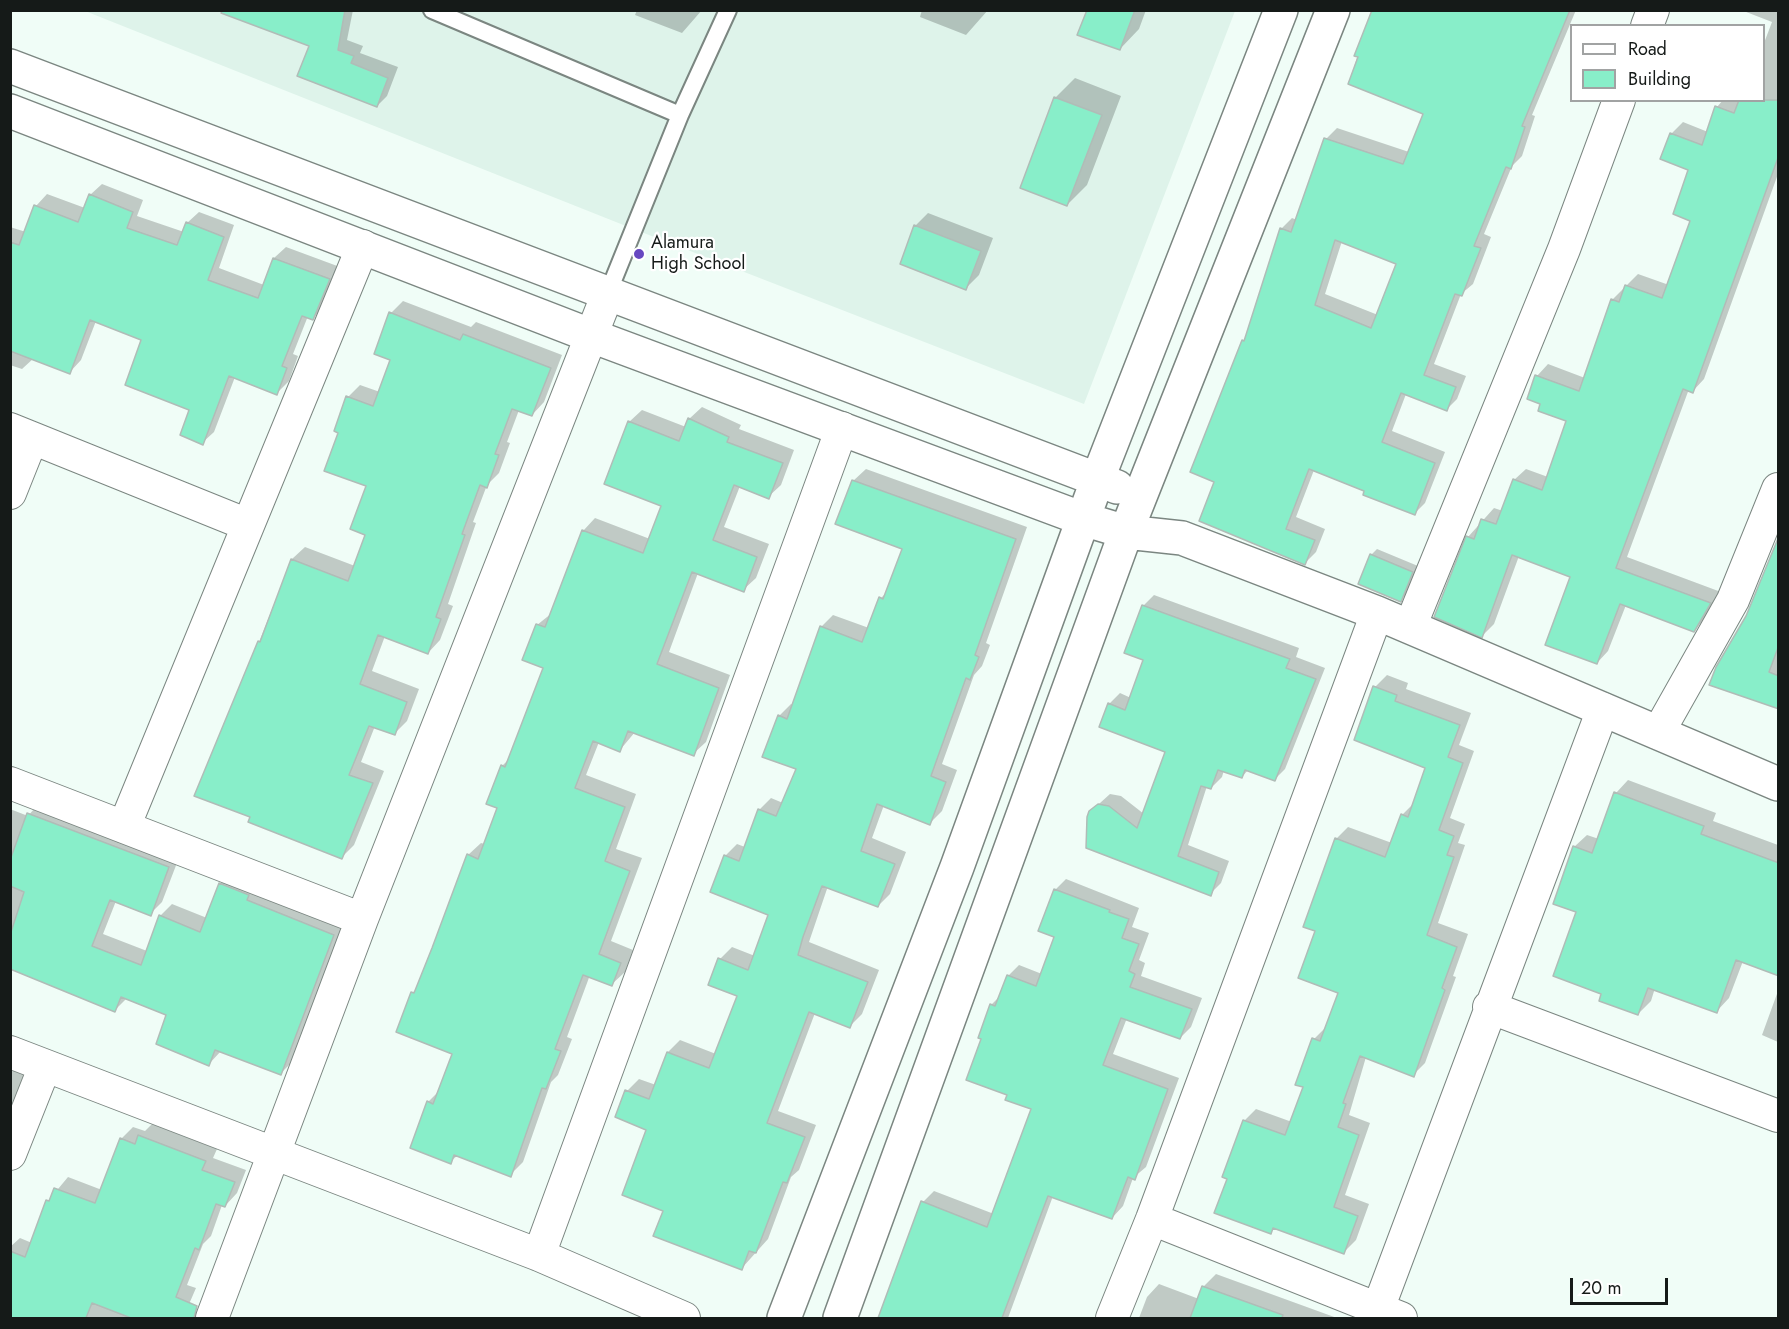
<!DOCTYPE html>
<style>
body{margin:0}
#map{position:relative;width:1789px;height:1329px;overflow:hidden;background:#f0fdf7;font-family:Jost,sans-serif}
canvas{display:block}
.frame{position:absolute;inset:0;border:12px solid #151a18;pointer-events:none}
.legend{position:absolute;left:1570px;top:24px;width:195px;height:78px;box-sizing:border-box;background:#fff;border:2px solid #a1a3a3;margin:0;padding:8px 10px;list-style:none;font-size:18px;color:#151a18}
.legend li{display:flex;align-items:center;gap:12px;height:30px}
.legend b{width:30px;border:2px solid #a1a3a3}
.scale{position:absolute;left:1570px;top:1278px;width:98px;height:27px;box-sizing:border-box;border:3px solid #151a18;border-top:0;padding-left:8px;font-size:18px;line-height:21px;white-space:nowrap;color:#151a18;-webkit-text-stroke:4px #fff;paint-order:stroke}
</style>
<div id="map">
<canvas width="1789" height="1329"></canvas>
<div class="frame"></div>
<ul class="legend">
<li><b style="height:8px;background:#fff"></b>Road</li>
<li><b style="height:16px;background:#88eec9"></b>Building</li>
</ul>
<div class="scale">20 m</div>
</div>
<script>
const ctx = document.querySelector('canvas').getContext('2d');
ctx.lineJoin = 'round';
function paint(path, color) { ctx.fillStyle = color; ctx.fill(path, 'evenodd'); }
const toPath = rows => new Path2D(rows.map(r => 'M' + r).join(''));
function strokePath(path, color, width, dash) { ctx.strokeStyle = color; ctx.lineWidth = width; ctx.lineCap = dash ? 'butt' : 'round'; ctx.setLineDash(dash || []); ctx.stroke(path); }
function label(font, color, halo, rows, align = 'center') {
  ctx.font = font + ' Jost,sans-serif'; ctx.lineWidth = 4.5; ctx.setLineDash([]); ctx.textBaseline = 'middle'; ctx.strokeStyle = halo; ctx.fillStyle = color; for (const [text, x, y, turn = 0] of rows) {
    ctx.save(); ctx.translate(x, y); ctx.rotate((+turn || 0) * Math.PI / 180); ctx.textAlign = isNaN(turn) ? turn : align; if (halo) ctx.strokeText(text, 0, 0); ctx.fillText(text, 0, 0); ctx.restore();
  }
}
const built = toPath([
 [85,11,1235,11,1084,404,631,228]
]);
const shadow = toPath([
 [310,10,353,10,347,40,363,46,360,53,398,67,387,96,377,106,311,45],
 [637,10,702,10,682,33,635,15],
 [922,10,988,10,966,35,920,17],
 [1088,10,1146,10,1139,29,1120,49],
 [1372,10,1576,10,1532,115,1535,116,1522,156,1512,166,1484,234,1491,237,1473,284,1461,294,1434,364,1466,376,1457,399,1446,410,1406,394,1392,431,1445,452,1425,503,1414,514,1366,490,1314,470,1296,517,1325,529,1316,552,1305,563,1216,481,1243,341,1247,337,1281,229,1292,218,1297,220,1326,139,1337,128,1409,152,1425,113,1349,83],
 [1342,241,1398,263,1378,315,1325,294],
 [1741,10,1778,10,1778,174,1704,379,1693,391,1689,389,1627,557,1721,592,1706,618,1694,630,1626,605,1608,651,1597,663,1572,576,1519,556,1494,624,1482,636,1468,537,1494,508,1503,511,1514,480,1526,469,1548,477,1568,420,1542,403,1537,376,1548,364,1585,378,1613,299,1638,274,1669,285,1692,220,1690,169,1671,134,1683,122,1708,132,1717,107,1723,100,1764,100,1764,43,1772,22],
 [1075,78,1121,96,1087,185,1067,205,1055,98],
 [102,184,143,200,137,216,184,232,187,223,199,212,234,225,219,268,264,285,274,258,286,247,340,267,324,307,313,318,308,316,293,354,298,356,289,381,277,393,235,377,214,432,202,443,191,410,143,339,96,321,81,360,70,372,34,358,22,369,10,365,10,227,26,232,36,206,47,194,85,208,90,195],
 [928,213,993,238,979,275,966,288,915,226],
 [403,301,471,327,476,322,562,355,544,402,532,415,519,410,507,442,510,443,499,473,487,485,473,522,476,523,448,604,453,606,440,640,428,653,385,636,372,671,419,689,407,721,394,734,375,726,361,762,384,771,354,845,342,857,259,642,292,559,305,547,355,566,367,534,368,485,340,432,348,397,360,385,380,392,392,359,391,313],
 [702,407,741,425,739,429,794,450,781,485,768,497,740,486,724,527,769,544,756,578,743,590,698,573,669,652,730,675,706,742,693,754,635,732,620,750,599,742,586,775,636,794,616,849,642,858,611,941,633,950,625,972,612,984,590,975,567,1037,572,1039,558,1075,551,1082,523,1162,510,1175,458,1155,450,1162,428,1102,439,1091,454,1053,412,993,418,988,468,855,481,843,485,844,499,807,502,766,509,759,545,667,537,625,552,613,583,531,595,518,650,539,663,505,629,422,642,410,686,427,689,419],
 [866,469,1027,527,986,643,990,645,982,666,974,675,942,764,957,770,942,811,930,823,884,805,872,838,906,852,890,894,878,906,828,886,809,942,879,970,862,1014,850,1026,815,1013,778,1111,816,1125,799,1170,791,1177,768,1239,742,1268,665,1210,648,1129,627,1091,639,1079,656,1085,668,1052,680,1040,716,1054,739,995,720,959,732,947,755,956,770,914,725,856,737,844,745,847,759,810,771,798,783,803,798,769,779,716,791,704,794,705,821,627,833,615,869,628,881,598,888,591,904,548,853,481],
 [1377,549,1418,566,1407,594,1400,600,1371,555],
 [1778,570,1778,708,1711,684],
 [1154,595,1299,648,1296,657,1325,668,1285,769,1274,780,1248,770,1242,777,1224,770,1222,777,1211,788,1207,786,1188,845,1229,861,1221,883,1210,894,1090,812,1110,794,1121,796,1144,814,1167,751,1109,704,1120,693,1131,698,1144,659,1143,606],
 [1387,675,1408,683,1406,689,1471,713,1459,745,1474,751,1450,818,1465,824,1458,843,1465,845,1438,923,1468,934,1453,976,1456,977,1425,1063,1413,1075,1366,1057,1349,1115,1370,1123,1345,1195,1369,1204,1356,1240,1344,1252,1276,1227,1271,1232,1229,1178,1244,1121,1256,1109,1292,1122,1305,1086,1314,1039,1326,1027,1339,992,1317,930,1336,839,1348,827,1392,843,1402,815,1414,803,1427,767,1375,687],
 [1628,780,1716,813,1713,821,1778,845,1778,975,1743,961,1729,998,1717,1011,1655,988,1651,1001,1638,1014,1603,993,1578,911,1574,847,1587,835,1599,839,1616,793],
 [40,802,180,855,162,902,150,914,116,901,103,934,147,951,160,916,172,904,207,918,220,884,232,872,345,923,293,1061,281,1073,221,1051,209,1064,168,1014,127,998,115,1010,10,967,10,809,28,816],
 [1066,879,1139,908,1132,927,1149,933,1139,960,1145,963,1141,976,1202,998,1191,1027,1180,1038,1127,1018,1113,1054,1179,1078,1146,1167,1133,1178,1123,1206,1112,1218,1053,1196,1008,1318,879,1318,923,1202,934,1191,994,1214,1033,1109,1009,1095,983,1038,991,1005,1001,995,1008,976,1019,965,1042,974,1056,936,1055,890],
 [1778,991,1778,1042,1762,1035],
 [10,1053,33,1063,10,1121],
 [152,1124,217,1149,213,1158,246,1170,237,1193,225,1206,222,1205,211,1236,203,1244,187,1285,196,1288,183,1318,10,1318,10,1247,20,1238,32,1243,48,1201,68,1177,102,1190,121,1139,133,1127,145,1131],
 [1216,1274,1337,1318,1139,1318,1147,1297,1159,1284,1199,1299,1203,1287]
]);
const building = toPath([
 [345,10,338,50,354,56,351,63,388,78,377,107,297,76,309,46,221,13,222,11,345,10],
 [1087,10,1135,10,1120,50,1077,35,1087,10],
 [1372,10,1570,10,1522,126,1525,127,1511,169,1506,167,1474,246,1481,248,1462,296,1455,294,1424,375,1456,387,1447,411,1401,393,1382,442,1435,463,1415,515,1363,495,1364,491,1309,469,1286,529,1315,540,1305,565,1199,521,1214,482,1190,472,1242,340,1244,341,1280,228,1291,232,1324,138,1403,164,1423,114,1348,84,1358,57,1354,56,1372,10],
 [1335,240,1396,264,1371,328,1315,305,1335,240],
 [1054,97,1102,115,1067,206,1020,188,1054,97],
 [1739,100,1779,100,1779,155,1693,393,1683,389,1616,568,1711,603,1694,632,1620,604,1597,664,1545,645,1570,577,1512,555,1482,638,1434,617,1466,536,1474,539,1481,519,1496,524,1513,479,1542,490,1566,421,1538,411,1540,404,1527,399,1535,375,1579,391,1611,299,1619,302,1625,285,1662,298,1690,221,1673,214,1688,170,1660,159,1670,133,1702,145,1715,106,1734,113,1739,100],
 [89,194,133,212,127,228,177,245,186,222,224,237,208,280,258,298,273,258,330,279,313,320,302,316,282,366,287,368,277,395,229,376,203,445,180,435,189,410,125,385,141,340,90,320,70,374,10,351,10,242,19,245,34,205,78,222,89,194],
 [914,225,981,251,966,290,900,264,914,225],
 [389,312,460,340,463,334,551,368,532,416,512,409,495,454,499,455,487,488,480,485,462,534,465,535,436,617,441,619,428,654,378,635,360,684,407,702,395,735,369,726,349,775,373,783,342,859,248,822,250,817,194,796,258,641,260,642,291,559,348,581,365,535,350,529,366,486,324,471,338,433,334,431,346,396,373,406,390,360,374,354,389,312],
 [688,418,729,437,727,442,783,463,769,499,734,485,713,540,757,557,744,592,692,572,657,664,719,688,694,756,628,731,620,752,593,741,575,788,625,807,605,861,630,871,599,954,621,963,612,986,583,975,555,1049,561,1051,546,1089,542,1088,511,1177,454,1155,451,1164,410,1148,427,1101,433,1104,452,1054,396,1032,411,992,414,993,432,948,467,854,478,859,497,808,486,804,501,765,505,767,543,668,522,660,536,624,545,627,582,530,643,553,661,506,604,484,628,421,679,441,688,418],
 [852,480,1016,539,975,655,979,657,970,680,966,678,931,776,946,782,930,825,877,804,861,851,895,864,878,907,822,886,803,937,798,955,868,982,850,1028,809,1012,767,1123,805,1137,787,1183,783,1182,756,1253,749,1251,742,1270,653,1236,663,1211,622,1195,646,1130,615,1117,625,1090,649,1099,667,1052,709,1068,737,996,708,985,718,958,748,970,768,915,710,892,724,855,739,861,758,809,776,816,796,769,762,757,778,715,787,719,820,626,862,642,879,597,883,599,902,549,835,524,852,480],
 [1779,536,1779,645,1769,672,1779,676,1779,709,1709,685,1716,667,1746,616,1779,536],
 [1370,554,1413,572,1401,602,1358,584,1370,554],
 [1142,605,1290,659,1286,668,1316,679,1275,781,1245,770,1242,778,1218,770,1211,789,1201,786,1178,856,1219,872,1211,896,1086,848,1087,817,1089,811,1098,804,1109,806,1137,828,1165,752,1099,727,1108,703,1125,710,1143,660,1124,653,1142,605],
 [1373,686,1397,695,1395,701,1460,725,1448,757,1463,763,1439,830,1454,836,1447,855,1454,857,1427,935,1457,947,1442,988,1445,990,1414,1077,1360,1056,1343,1103,1346,1104,1338,1127,1359,1135,1334,1207,1358,1216,1344,1254,1273,1228,1271,1234,1214,1213,1227,1179,1222,1177,1243,1120,1285,1135,1303,1087,1295,1085,1312,1038,1320,1041,1338,993,1298,978,1315,931,1303,927,1335,838,1385,857,1401,814,1408,817,1425,768,1354,740,1373,686],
 [1614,792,1704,826,1701,834,1779,863,1779,976,1736,960,1717,1013,1648,988,1638,1015,1599,1001,1601,994,1553,976,1576,912,1553,904,1573,846,1592,853,1614,792],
 [27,813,169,867,151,916,110,900,92,946,141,965,159,915,200,932,219,883,249,895,247,900,334,935,281,1075,215,1050,209,1066,156,1044,166,1015,121,997,115,1012,10,969,10,935,24,892,10,886,10,860,27,813],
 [1054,889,1110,910,1109,912,1129,919,1122,938,1139,944,1129,971,1135,974,1130,987,1192,1009,1180,1039,1121,1018,1103,1065,1168,1089,1135,1180,1128,1177,1112,1219,1048,1196,1002,1318,878,1318,921,1201,987,1227,1031,1109,1005,1100,1007,1095,966,1080,981,1039,978,1038,990,1004,995,1006,1007,975,1036,986,1054,937,1038,931,1054,889],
 [138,1135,206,1161,202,1170,235,1182,225,1207,216,1204,199,1250,195,1248,176,1297,197,1306,194,1318,131,1318,92,1303,86,1318,10,1318,10,1251,25,1257,46,1200,49,1201,54,1188,95,1203,120,1138,135,1144,138,1135],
 [1202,1286,1283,1315,1282,1318,1190,1318,1202,1286]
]);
const lane = toPath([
 [432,10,680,115],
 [608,293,680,115,728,10]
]);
const street = toPath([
 [1647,26,1653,10],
 [10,429,248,525],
 [10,493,32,438],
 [1410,627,1564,249,1619,100],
 [1658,733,1733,600,1778,489],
 [10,783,362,919],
 [124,827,363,246],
 [1489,1007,1778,1116],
 [10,1052,539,1255,684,1318],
 [10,1154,45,1066],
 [1152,1219,1401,1318],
 [539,1255,842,428],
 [1378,1309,1603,709],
 [212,1318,362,919,608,293],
 [1112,1318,1152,1219,1377,613]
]);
const secondary = toPath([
 [10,66,1117,487],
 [10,111,592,336,1083,519,1126,532,1182,538,1377,613,1778,784],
 [784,1318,957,867,1098,478,1281,10],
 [840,1318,1126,532,1333,10]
]);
const markers = [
 [639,254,6,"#6748c1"]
];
const poiNames = [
 ["Alamura",651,244],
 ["High School",651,265]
];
paint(built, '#def3ea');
paint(shadow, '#0003');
paint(building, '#88eec9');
strokePath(building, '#b0bcb7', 1.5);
strokePath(lane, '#7b8681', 20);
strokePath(street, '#7b8681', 34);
strokePath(secondary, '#7b8681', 36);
strokePath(lane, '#fff', 16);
strokePath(street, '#fff', 32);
strokePath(secondary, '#fff', 33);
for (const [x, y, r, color] of markers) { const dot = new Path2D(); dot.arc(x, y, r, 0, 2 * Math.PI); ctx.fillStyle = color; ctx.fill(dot); strokePath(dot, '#fff', 2); }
label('18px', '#151a18', '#fff', poiNames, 'left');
</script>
